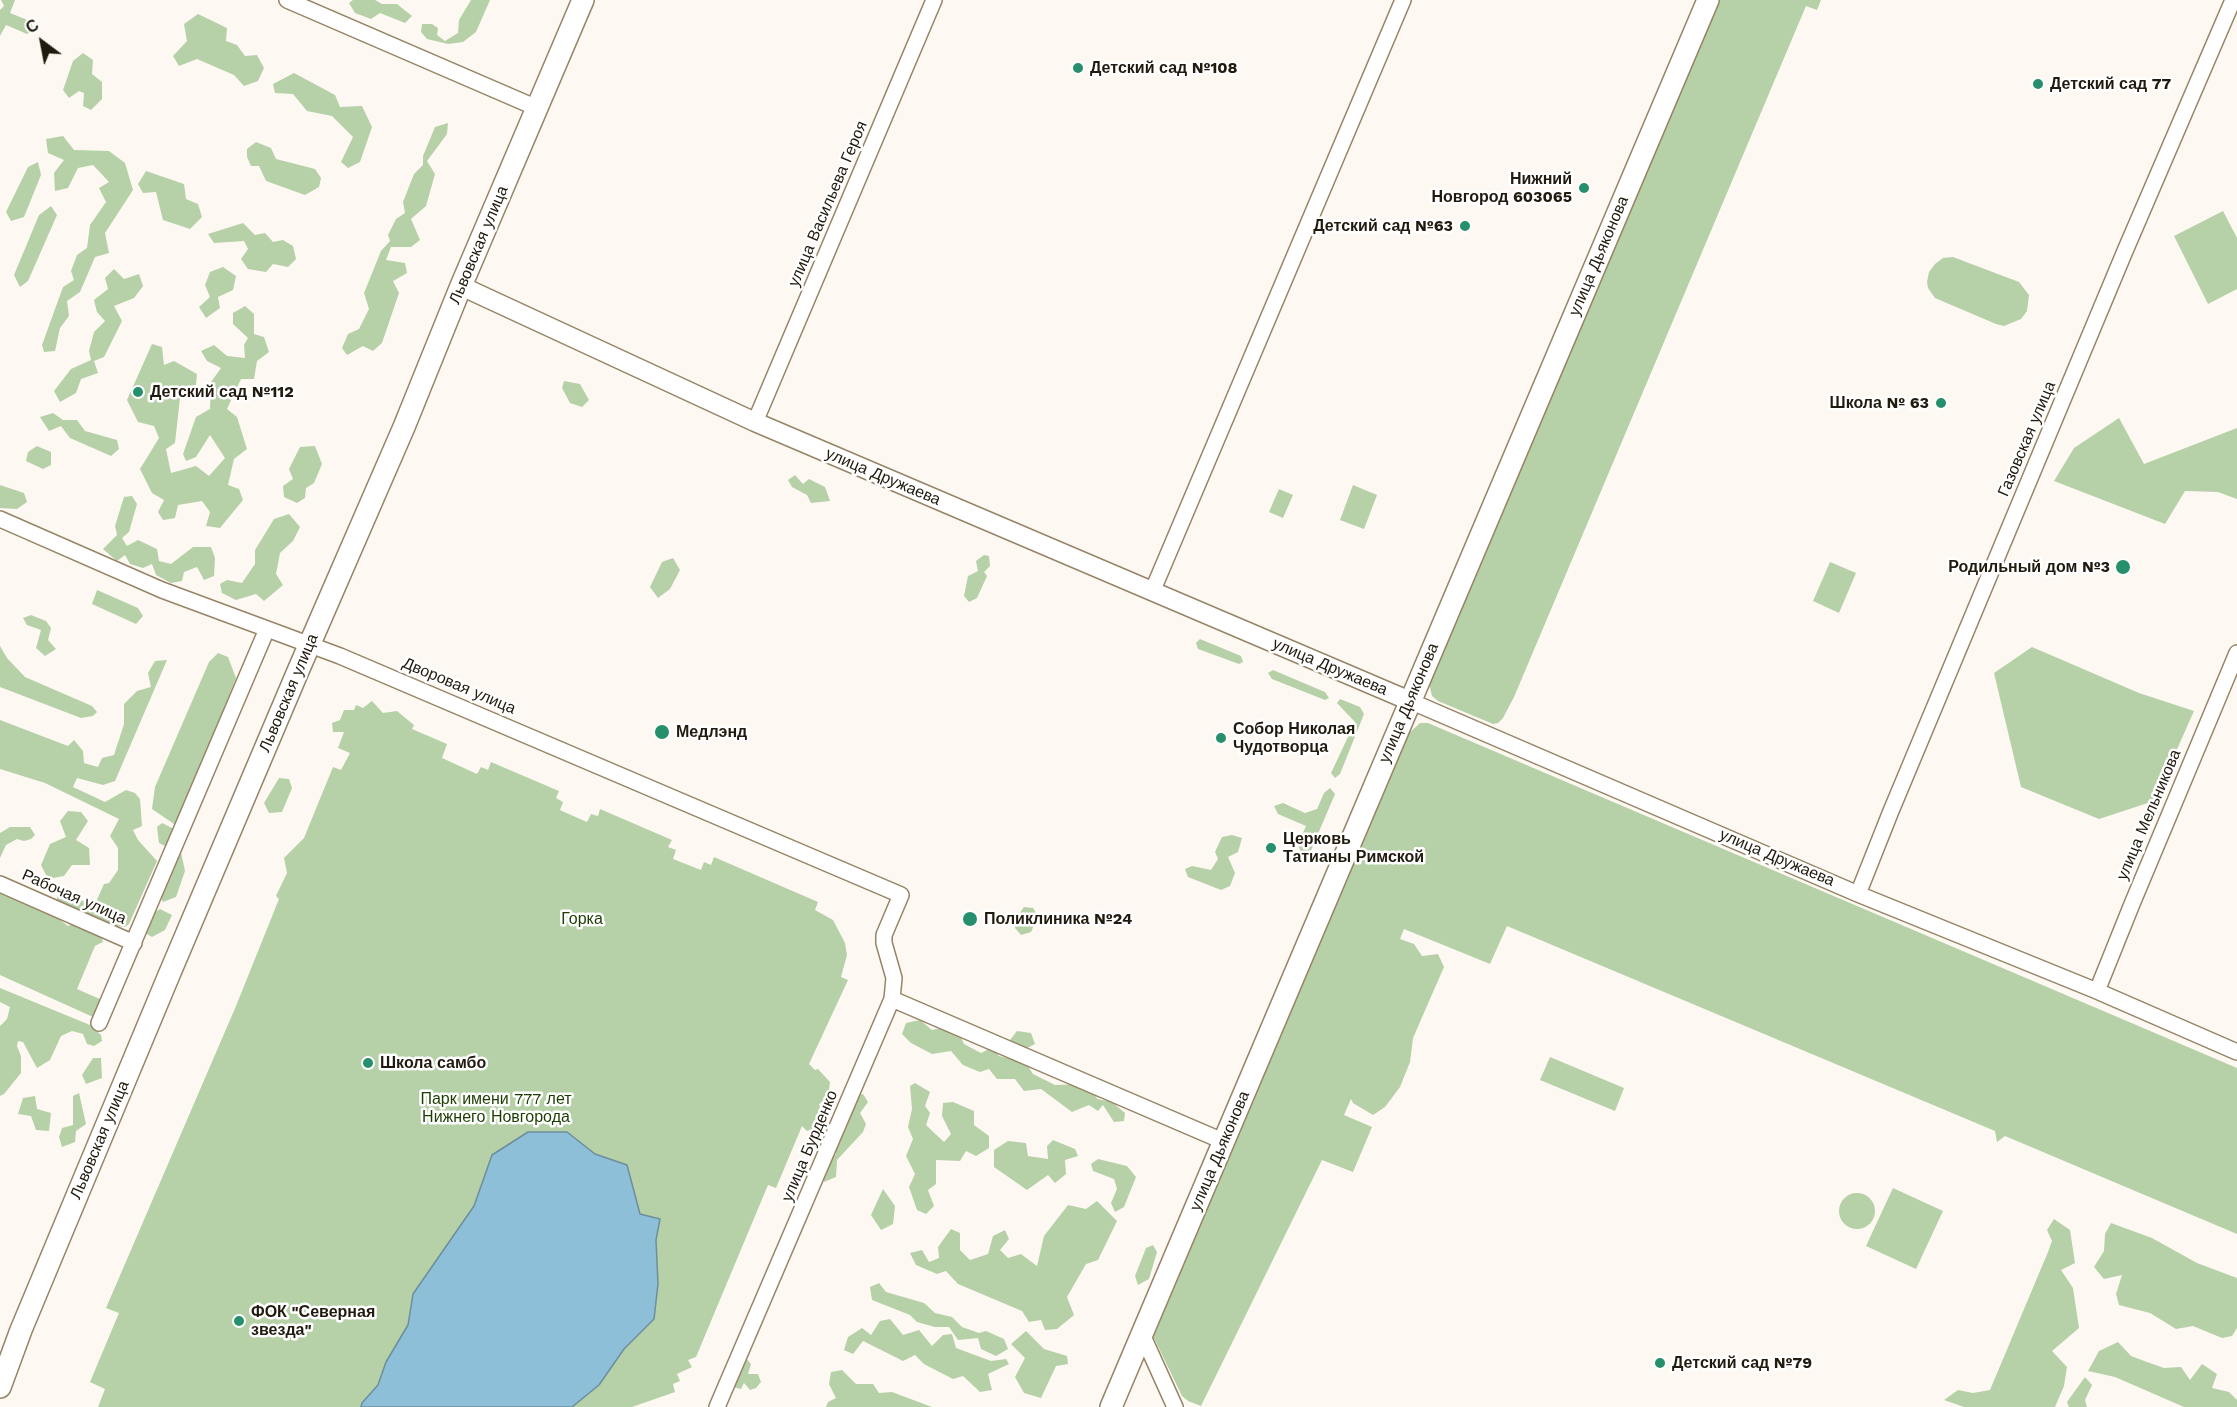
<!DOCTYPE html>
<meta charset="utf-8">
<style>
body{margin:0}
#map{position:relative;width:2237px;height:1407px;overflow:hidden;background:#fdf9f2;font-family:"Work Sans",sans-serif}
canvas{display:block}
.north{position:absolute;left:12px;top:12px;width:60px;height:60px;-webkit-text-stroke:4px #fff;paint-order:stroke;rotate:328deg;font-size:16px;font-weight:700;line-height:24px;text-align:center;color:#211a0e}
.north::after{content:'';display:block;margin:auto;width:21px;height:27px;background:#211a0e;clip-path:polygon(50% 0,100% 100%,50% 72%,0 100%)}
</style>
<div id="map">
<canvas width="2237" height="1407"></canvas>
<div class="north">С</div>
</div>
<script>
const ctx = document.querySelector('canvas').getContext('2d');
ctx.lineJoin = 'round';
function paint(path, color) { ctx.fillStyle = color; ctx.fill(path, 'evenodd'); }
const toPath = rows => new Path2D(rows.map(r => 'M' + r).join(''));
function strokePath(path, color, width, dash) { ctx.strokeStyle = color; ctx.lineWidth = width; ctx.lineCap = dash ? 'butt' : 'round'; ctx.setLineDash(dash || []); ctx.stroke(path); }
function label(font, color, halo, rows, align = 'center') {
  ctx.font = font + ' "Work Sans",sans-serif'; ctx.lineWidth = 5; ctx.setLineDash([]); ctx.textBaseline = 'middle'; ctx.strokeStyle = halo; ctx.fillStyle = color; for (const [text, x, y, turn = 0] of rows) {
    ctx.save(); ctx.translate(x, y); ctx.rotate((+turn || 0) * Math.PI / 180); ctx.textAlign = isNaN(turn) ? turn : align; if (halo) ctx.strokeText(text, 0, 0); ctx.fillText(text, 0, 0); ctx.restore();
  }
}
const green = toPath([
 [1,0,15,0,10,13,30,21,34,30,27,34,6,25,0,36,0,10,4,6],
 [353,0,375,0,382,4,397,4,412,16,405,23,380,13,371,19,355,13,349,3],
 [471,0,490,0,476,32,463,42,448,44,427,39,421,32,422,24,432,24,438,28,437,35,445,41,458,33,459,20],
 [1716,0,1821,0,1817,10,1806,6,1514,697,1503,718,1498,723,1493,724,1438,701,1432,696,1429,683],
 [198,14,227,28,226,41,237,45,245,56,257,55,264,68,258,81,244,86,234,75,197,59,179,66,173,56,187,41,184,24],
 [83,53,93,60,92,74,102,82,102,99,91,110,83,106,84,93,79,91,69,98,63,90,73,61],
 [294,73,335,95,340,107,362,106,372,127,360,162,348,168,341,162,353,137,332,116,307,111,293,94,275,93,273,84],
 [448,123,447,134,427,161,435,174,426,206,411,219,420,240,411,247,391,247,386,260,405,263,407,273,393,281,399,293,382,343,373,351,363,346,347,355,342,348,348,334,359,329,369,309,364,293,381,251,390,241,388,235,396,219,405,213,403,202,414,174,423,165,423,156,435,127],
 [63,136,74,150,109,151,125,163,133,190,105,233,109,253,95,257,80,292,67,301,69,316,60,328,55,351,44,352,42,345,63,287,74,280,71,271,77,255,87,248,90,225,106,202,99,188,109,182,93,165,78,168,68,188,55,191,54,173,64,160,48,153,46,139],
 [256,142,271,148,276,159,315,169,321,178,319,187,305,195,266,181,259,166,251,166,247,157,247,149],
 [38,162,41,175,24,217,11,221,6,212,28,167],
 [146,171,184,184,186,199,198,204,202,217,190,229,163,220,156,192,143,193,138,184],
 [51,206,57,215,28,281,20,287,14,275,39,215],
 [2223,211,2237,238,2237,289,2208,304,2174,236],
 [243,223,255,235,265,233,273,242,283,240,293,246,296,259,288,267,273,264,266,272,248,269,241,259,248,249,244,241,214,243,208,234],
 [1953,257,2019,282,2029,295,2027,311,2021,319,2004,326,1996,324,1935,298,1928,288,1927,282,1929,272,1935,264,1943,258],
 [223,267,236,276,233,290,218,297,220,308,206,318,199,307,210,297,205,285,210,272],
 [114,269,124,279,139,274,143,286,134,298,114,306,122,321,104,357,94,361,98,373,81,379,76,393,60,402,54,391,71,369,91,360,89,351,94,332,105,321,97,312,94,300,108,289,105,278],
 [245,306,254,314,254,334,264,337,269,352,257,361,254,379,241,379,227,409,237,417,247,449,234,459,228,485,239,489,243,500,220,528,206,526,210,512,202,501,178,505,175,518,163,520,158,512,164,500,152,493,140,469,159,438,154,426,138,422,127,400,152,344,162,347,164,365,174,361,197,374,196,385,181,389,175,443,166,449,171,473,196,466,209,476,225,458,210,435,196,457,186,461,183,454,196,417,210,409,211,382,221,368,207,361,201,351,214,345,227,356,245,358,244,345,248,338,233,324,233,313],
 [564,381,580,384,589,400,582,407,570,403,562,388],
 [53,413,63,420,77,420,85,431,117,440,119,449,111,456,70,438,61,426,49,431,40,417],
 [2119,418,2144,464,2237,428,2237,499,2218,492,2185,491,2165,524,2054,481,2074,448],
 [37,446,51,452,51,465,43,469,26,461,28,452],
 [315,446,322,464,314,483,306,488,305,498,297,503,284,497,283,486,293,479,289,469,300,447],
 [795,475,803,484,809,479,825,487,830,501,811,503,807,495,792,487,788,480],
 [0,485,24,493,27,502,17,509,0,508],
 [1353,485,1377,495,1364,529,1340,520],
 [1279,489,1293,495,1283,518,1269,512],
 [132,496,137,504,129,532,122,538,127,546,138,540,157,549,159,561,171,564,193,547,211,547,215,558,214,576,204,580,197,567,184,572,182,581,171,583,156,575,152,564,143,568,130,564,125,555,117,561,103,549,117,535,115,526,124,497],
 [289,514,300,527,293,541,280,553,276,574,283,585,264,601,256,594,236,600,222,593,220,584,227,580,242,583,255,564,255,550,274,519],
 [984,555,989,556,990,566,984,572,987,576,977,598,969,602,964,596,968,576,978,571,976,561],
 [673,558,680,570,670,589,658,598,650,587,662,562],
 [1830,562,1856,573,1839,613,1813,601],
 [97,590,138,608,143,616,136,624,92,604],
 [31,615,46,621,51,628,48,640,56,649,45,656,36,648,41,630,27,625,23,618],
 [1200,639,1241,656,1243,662,1239,664,1198,649,1196,643],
 [0,646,7,658,25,677,92,706,97,712,93,716,81,718,0,687],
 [2032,647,2139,693,2194,711,2154,801,2099,819,2021,787,1994,673],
 [218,653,228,657,236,678,180,820,174,824,152,809,155,787,209,662],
 [167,660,115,781,103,785,77,778,73,787,105,802,126,790,135,793,140,799,142,826,133,830,138,840,157,861,129,924,125,927,106,925,57,903,57,897,61,895,95,904,104,884,109,883,118,870,118,848,110,836,119,819,45,783,0,769,0,720,68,746,74,740,83,751,84,763,98,767,102,758,114,755,124,724,124,704,137,691,151,687,148,673,155,661],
 [1273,670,1325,692,1329,698,1325,700,1272,679,1268,673],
 [1340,699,1360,707,1364,714,1340,774,1335,778,1331,773,1355,722,1337,703],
 [372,701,383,713,397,711,414,725,412,729,447,744,442,758,477,774,481,767,488,770,491,762,559,791,556,798,563,802,560,810,571,815,587,822,591,814,598,816,600,809,672,840,668,847,676,850,673,859,701,870,704,862,711,865,714,857,818,902,815,910,833,920,845,943,847,955,841,977,848,980,809,1064,815,1070,818,1069,830,1082,828,1098,819,1104,825,1123,807,1131,802,1126,776,1188,768,1185,696,1357,688,1360,692,1367,677,1374,680,1381,673,1384,675,1392,632,1407,98,1407,105,1389,90,1382,119,1313,106,1308,236,1006,279,899,276,896,287,873,284,858,304,838,333,767,341,770,350,753,338,748,344,732,333,732,332,723,340,720,344,710,354,710,356,705,363,708],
 [1420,723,1428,723,2237,1068,2237,1234,2005,1136,1997,1142,1995,1131,1507,926,1490,964,1404,929,1400,939,1414,944,1422,956,1438,954,1444,967,1413,1038,1410,1062,1400,1087,1385,1107,1373,1115,1353,1103,1351,1099,1344,1115,1372,1127,1353,1172,1322,1160,1201,1406,1188,1401,1182,1396,1154,1338,1154,1333,1407,735],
 [279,778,289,779,292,788,282,812,269,813,264,803],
 [1330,788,1335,794,1309,855,1302,855,1298,845,1306,826,1278,814,1274,806,1283,803,1305,813,1317,809,1324,793],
 [68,811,81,812,88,821,76,840,89,848,90,865,72,865,64,876,48,879,41,865,50,844,66,837,60,821],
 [162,823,176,830,185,871,176,897,163,902,156,888,167,847,159,843,157,827],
 [10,827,30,827,35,835,31,839,24,841,17,839,6,845,0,858,0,833],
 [1232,835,1242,838,1238,852,1228,857,1235,873,1230,886,1221,890,1188,877,1185,869,1192,866,1211,870,1218,859,1215,852,1222,837],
 [0,890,44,908,68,926,74,923,101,935,103,942,95,946,77,989,102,1000,102,1013,93,1017,0,975],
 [1024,907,1033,908,1038,916,1031,932,1021,935,1015,928,1017,917],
 [160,909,172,915,165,930,152,937,145,933,147,917],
 [0,988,90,1025,101,1035,102,1041,94,1046,87,1044,83,1034,72,1031,61,1036,50,1060,37,1068,23,1042,18,1041,17,1046,21,1056,21,1073,4,1094,0,1096,0,1026,7,1019,10,1007,0,1002],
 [920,1020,932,1030,949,1026,958,1031,964,1044,981,1053,993,1047,999,1056,1007,1058,1016,1051,1010,1040,1017,1031,1031,1033,1035,1044,1027,1048,1022,1057,1033,1074,1055,1085,1084,1084,1094,1089,1097,1099,1112,1102,1125,1113,1124,1121,1114,1122,1103,1105,1098,1111,1089,1105,1072,1112,1041,1089,1024,1091,1015,1079,997,1079,989,1069,980,1072,963,1065,951,1051,932,1054,911,1043,902,1034,906,1023],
 [1550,1057,1624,1088,1615,1111,1540,1080],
 [93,1058,101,1058,102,1078,86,1084,82,1075],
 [915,1083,930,1092,925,1106,930,1113,926,1125,944,1142,951,1134,942,1116,943,1103,953,1102,974,1111,974,1125,989,1136,989,1148,976,1156,966,1151,960,1161,936,1160,936,1184,928,1190,934,1206,926,1214,917,1210,909,1187,915,1174,906,1156,913,1139,908,1127,912,1109,910,1086],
 [79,1093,86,1124,76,1131,75,1142,62,1147,59,1137,62,1128,73,1125,73,1096],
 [863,1094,868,1102,860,1113,866,1124,863,1132,837,1160,836,1177,824,1182,823,1166,836,1154,833,1141,853,1096],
 [35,1096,37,1109,51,1113,49,1131,36,1130,31,1116,18,1114,23,1098],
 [1053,1140,1075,1149,1078,1156,1065,1160,1066,1174,1055,1183,1048,1175,1027,1190,994,1167,994,1150,1008,1141,1026,1143,1028,1156,1048,1159,1047,1146],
 [1098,1159,1127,1166,1136,1177,1124,1207,1115,1212,1111,1203,1117,1189,1114,1179,1093,1171,1091,1164],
 [1893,1188,1943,1211,1916,1269,1866,1246],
 [883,1189,895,1206,893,1224,881,1230,871,1215],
 '1839 1211a18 18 0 1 1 36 0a18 18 0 1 1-36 0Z',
 [1097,1201,1117,1221,1098,1260,1086,1264,1067,1297,1074,1315,1057,1329,1045,1330,1041,1320,1029,1322,1022,1311,958,1284,946,1271,937,1274,916,1265,910,1253,922,1250,929,1262,939,1258,938,1247,951,1229,960,1233,960,1250,970,1260,988,1254,993,1236,1005,1230,1009,1239,1000,1250,1008,1258,1021,1254,1037,1266,1044,1236,1068,1205,1086,1209],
 [2054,1219,2070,1230,2075,1263,2061,1270,2073,1288,2079,1328,2052,1351,2067,1367,2064,1386,2055,1407,1964,1407,1944,1400,1958,1390,1973,1393,1990,1390,2048,1252,2052,1241,2047,1230],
 [2111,1223,2152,1238,2197,1263,2237,1278,2237,1328,2232,1336,2222,1338,2193,1326,2176,1329,2150,1313,2119,1305,2116,1294,2122,1275,2104,1279,2094,1267,2104,1251,2105,1234],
 [1153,1245,1157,1252,1149,1279,1138,1285,1135,1276,1146,1248],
 [879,1283,886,1292,924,1303,935,1313,952,1317,962,1327,979,1333,986,1331,1004,1339,1008,1349,996,1356,981,1349,978,1338,958,1340,949,1327,935,1327,917,1322,910,1315,872,1300,870,1287],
 [890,1319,903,1335,919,1330,932,1346,943,1335,952,1334,956,1348,991,1361,1006,1359,1009,1364,988,1374,992,1390,980,1392,963,1376,953,1379,924,1364,915,1355,903,1361,863,1341,853,1354,844,1350,848,1337,862,1328,871,1335,880,1321],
 [1026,1331,1044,1349,1067,1356,1068,1364,1056,1366,1041,1398,1024,1393,1015,1377,1025,1358,1011,1344],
 [2118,1342,2131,1356,2147,1362,2164,1368,2181,1367,2190,1380,2202,1364,2217,1374,2212,1388,2229,1392,2237,1400,2237,1407,2184,1407,2115,1377,2088,1371,2099,1351],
 [746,1358,751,1364,748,1374,758,1374,761,1382,756,1388,750,1390,744,1383,741,1389,733,1387],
 [842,1370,856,1384,873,1384,879,1393,892,1392,932,1407,826,1407,828,1402,836,1398,829,1384,831,1372],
 [2085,1377,2092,1385,2085,1400,2087,1407,2069,1407,2067,1402]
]);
const water = toPath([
 [528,1132,567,1132,595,1154,627,1165,640,1214,660,1219,656,1240,658,1284,654,1319,624,1349,599,1385,572,1407,361,1407,362,1403,378,1385,386,1362,408,1325,413,1294,474,1206,492,1155,528,1132]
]);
const minor = toPath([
 [287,0,537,108],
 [755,422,934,0],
 [0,519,162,590,340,656,901,895,884,935,884,943,894,978,892,999,717,1407],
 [1152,592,1403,0],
 [1410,701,1858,894,2097,991,2237,1052],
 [0,884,134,943],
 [1858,894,1891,811,2125,251,2233,0],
 [2097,991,2132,904,2237,653],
 [892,999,1225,1142],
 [99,1023,267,629],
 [1142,1334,1175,1407]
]);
const tertiary = toPath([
 [461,286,755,422,1410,701]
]);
const secondary = toPath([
 [0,1387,21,1330,169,975,298,671,404,427,461,286,583,0],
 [1111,1407,1708,0]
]);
const markers = [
 [1078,68,6,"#268f6c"],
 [2038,84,6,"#268f6c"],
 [1584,188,6,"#268f6c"],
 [1465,226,6,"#268f6c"],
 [138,392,6,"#268f6c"],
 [1941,403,6,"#268f6c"],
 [2123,567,8,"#268f6c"],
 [662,732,8,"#268f6c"],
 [1221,738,6,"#268f6c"],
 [1271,848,6,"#268f6c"],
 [970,919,8,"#268f6c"],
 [368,1063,6,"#268f6c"],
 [239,1321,6,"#268f6c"],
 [1660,1363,6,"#268f6c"]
];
const poiNames = [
 ["Детский сад №108",1090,68],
 ["Детский сад 77",2050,84],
 ["Нижний",1572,179,"right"],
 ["Новгород 603065",1572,197,"right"],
 ["Детский сад №63",1453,226,"right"],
 ["Детский сад №112",150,392],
 ["Школа № 63",1929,403,"right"],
 ["Родильный дом №3",2110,567,"right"],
 ["Собор Николая",1233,729],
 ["Чудотворца",1233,747],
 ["Медлэнд",676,732],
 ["Церковь",1283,839],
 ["Татианы Римской",1283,857],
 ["Поликлиника №24",984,919],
 ["Школа самбо",380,1063],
 ["ФОК \"Северная",251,1312],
 ["звезда\"",251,1330],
 ["Детский сад №79",1672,1363]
];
const streetNames = [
 ["улица Васильева Героя",828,204,-67],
 ["Львовская улица",479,245,-67],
 ["улица Дьяконова",1599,256,-67],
 ["Газовская улица",2027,439,-67],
 ["улица Дружаева",883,477,23],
 ["улица Дружаева",1330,667,23],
 ["Дворовая улица",459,686,23],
 ["Львовская улица",289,693,-67],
 ["улица Дьяконова",1409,703,-67],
 ["улица Мельникова",2149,815,-67],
 ["улица Дружаева",1777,858,23],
 ["Рабочая улица",74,897,24],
 ["Львовская улица",100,1140,-67],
 ["улица Бурденко",810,1146,-67],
 ["улица Дьяконова",1220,1151,-67]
];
const parkNames = [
 ["Горка",582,919],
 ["Парк имени 777 лет",496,1099],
 ["Нижнего Новгорода",496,1117]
];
paint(green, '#b6d0a7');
paint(water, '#8ebfd9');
strokePath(water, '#6d8e9c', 1.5);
strokePath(minor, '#978466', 18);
strokePath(tertiary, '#978466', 21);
strokePath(secondary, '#978466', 24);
strokePath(minor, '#fff', 15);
strokePath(tertiary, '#fff', 18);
strokePath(secondary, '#fff', 21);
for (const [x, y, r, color] of markers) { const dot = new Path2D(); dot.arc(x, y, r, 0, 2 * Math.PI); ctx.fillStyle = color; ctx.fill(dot); strokePath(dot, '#fff', 2); }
label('bold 16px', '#211a0e', '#fff', poiNames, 'left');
label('16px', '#211a0e', '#fff', streetNames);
label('16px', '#1c3c00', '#fff', parkNames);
</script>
